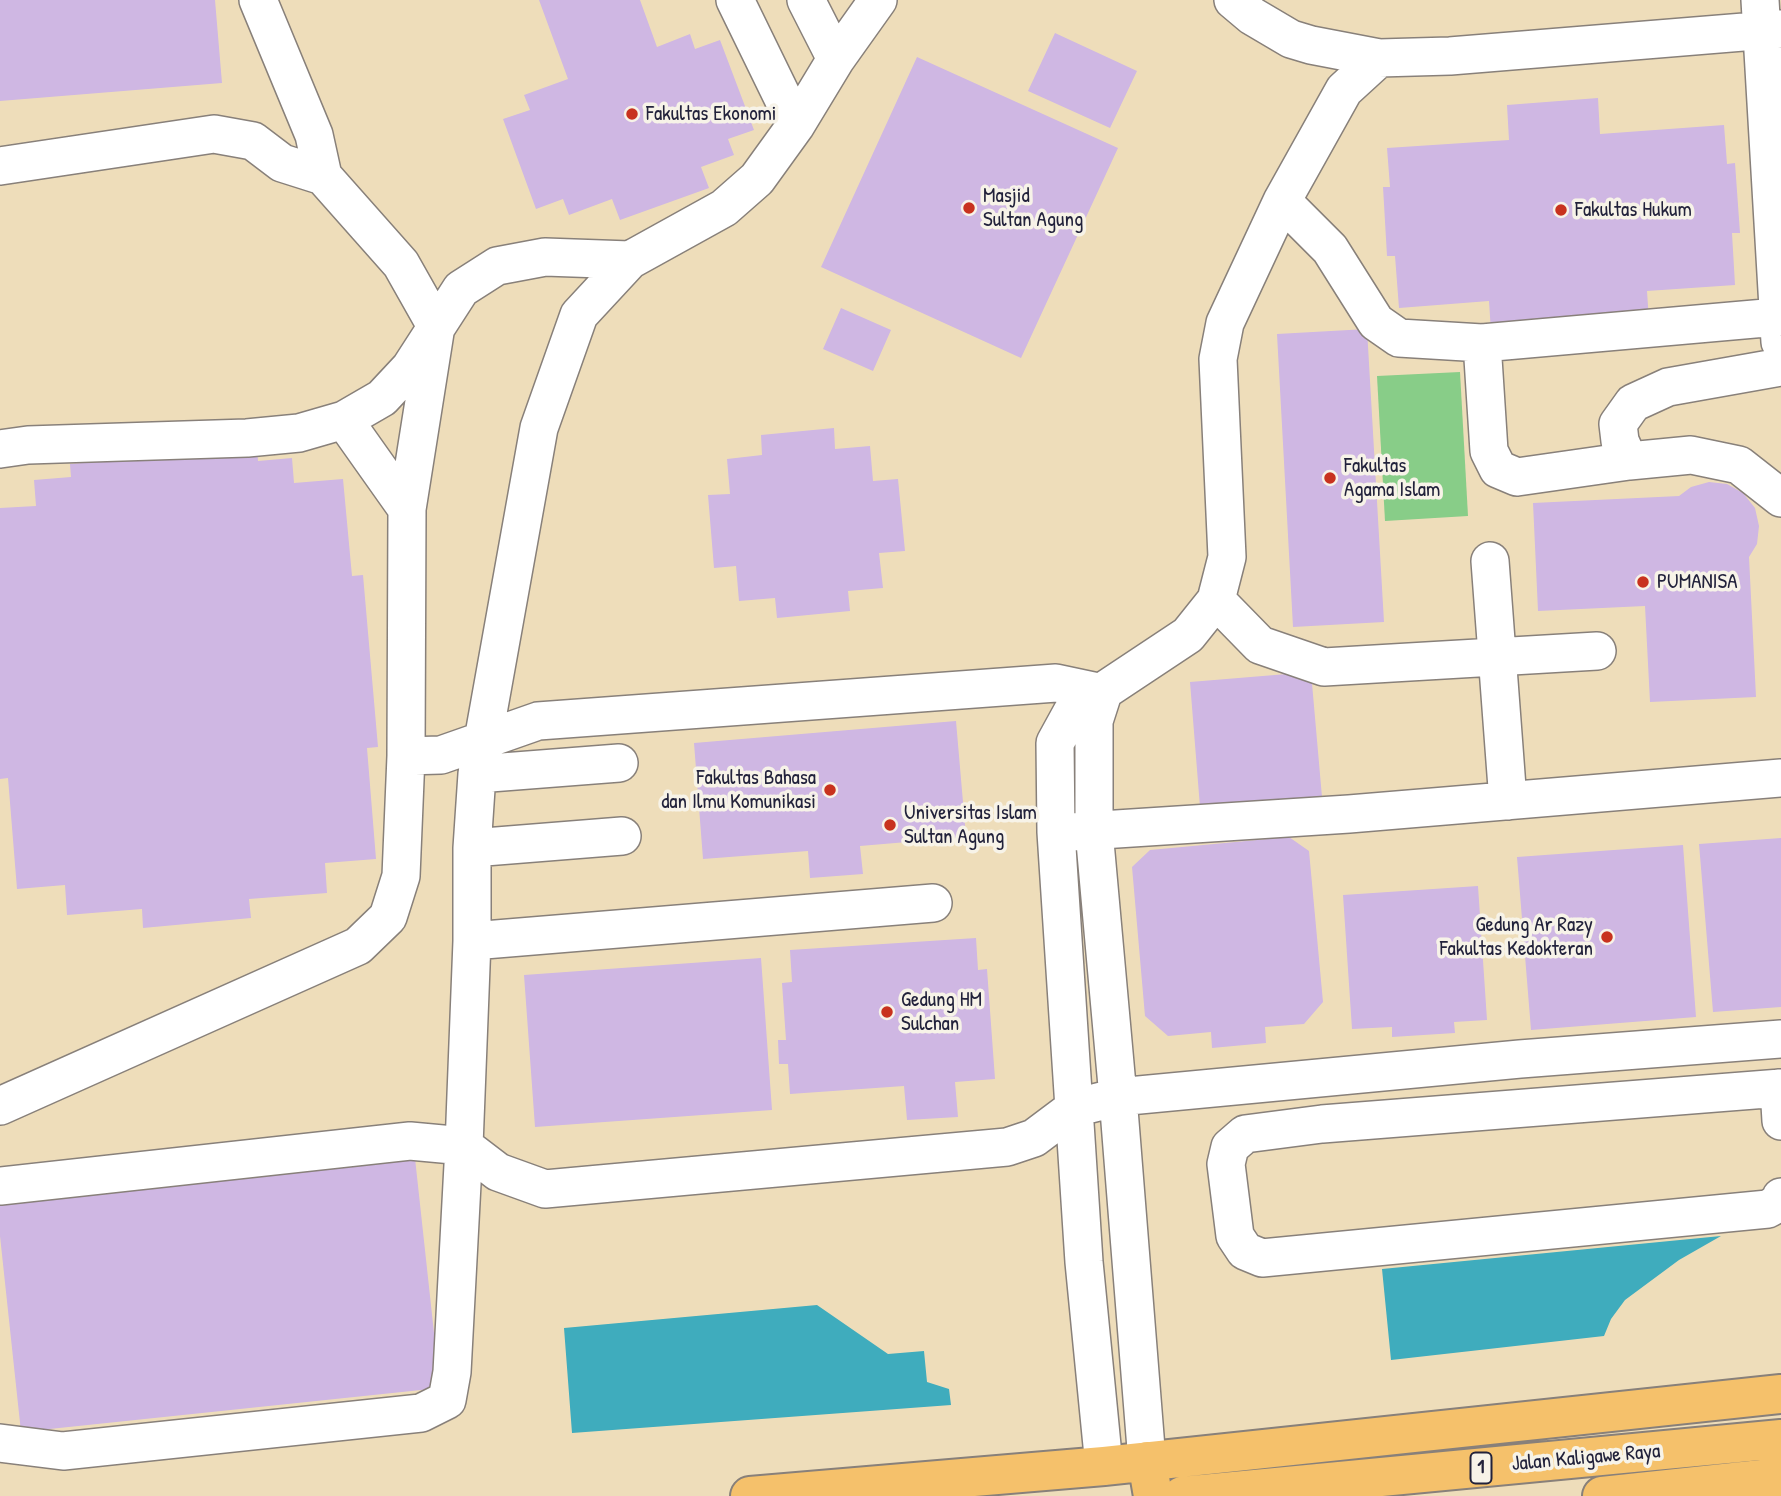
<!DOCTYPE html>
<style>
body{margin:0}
canvas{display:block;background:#eeddba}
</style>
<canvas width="1781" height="1496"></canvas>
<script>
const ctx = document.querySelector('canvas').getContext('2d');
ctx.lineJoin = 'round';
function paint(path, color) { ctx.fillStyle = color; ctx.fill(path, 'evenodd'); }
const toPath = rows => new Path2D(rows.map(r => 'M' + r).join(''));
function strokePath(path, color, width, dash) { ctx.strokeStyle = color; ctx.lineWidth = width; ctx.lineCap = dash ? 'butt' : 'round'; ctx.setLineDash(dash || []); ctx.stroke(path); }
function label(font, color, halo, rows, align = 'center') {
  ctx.font = font + ' "Patrick Hand",sans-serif'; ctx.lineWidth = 7; ctx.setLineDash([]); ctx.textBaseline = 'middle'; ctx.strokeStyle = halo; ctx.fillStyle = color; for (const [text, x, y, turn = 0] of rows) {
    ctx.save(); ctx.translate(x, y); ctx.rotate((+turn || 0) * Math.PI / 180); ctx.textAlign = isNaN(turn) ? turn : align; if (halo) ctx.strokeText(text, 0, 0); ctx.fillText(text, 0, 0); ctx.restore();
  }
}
const green = toPath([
 [1460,372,1468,516,1385,521,1377,376]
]);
const water = toPath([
 [1721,1236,1679,1260,1625,1300,1611,1319,1604,1336,1391,1360,1382,1269],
 [817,1305,888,1354,924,1351,927,1382,949,1389,951,1405,572,1433,564,1328]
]);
const building = toPath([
 [0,0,215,0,222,83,0,101],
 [539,0,640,0,657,47,690,34,695,49,720,40,754,130,728,139,734,155,701,167,709,188,620,220,612,199,569,215,563,199,536,209,503,119,530,110,524,95,568,79],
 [1055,33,1137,71,1110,128,1028,91],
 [917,57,1118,148,1021,358,821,267],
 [1598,98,1600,134,1724,125,1727,164,1735,163,1740,233,1732,233,1735,285,1647,291,1649,321,1491,332,1489,301,1399,308,1395,256,1387,256,1383,187,1390,187,1387,148,1509,140,1507,105],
 [841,308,891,330,873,371,823,349],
 [1367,329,1384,622,1293,627,1277,334],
 [834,428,835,449,870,446,873,481,898,479,905,551,879,553,883,588,848,591,850,611,777,618,775,598,739,601,736,566,714,568,708,495,730,494,727,459,762,455,761,435],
 [257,448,258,461,292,458,294,483,343,479,352,576,363,575,378,747,367,748,376,859,325,863,327,893,249,899,251,918,143,928,142,909,67,915,65,885,17,889,8,778,0,779,0,508,36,506,34,480,71,477,70,464],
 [1709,482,1727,484,1743,493,1755,508,1759,526,1757,544,1749,557,1756,697,1650,702,1645,606,1538,611,1533,503,1679,496,1691,487],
 [1311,672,1322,797,1200,807,1190,682],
 [956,721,966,837,860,846,863,874,810,878,808,851,703,859,694,743],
 [1289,837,1309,851,1323,1002,1304,1024,1265,1027,1266,1043,1212,1048,1211,1032,1168,1036,1145,1016,1132,867,1150,850],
 [1781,838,1781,1007,1713,1012,1699,844],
 [1683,845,1696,1017,1531,1030,1517,857],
 [1478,886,1487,1020,1454,1022,1455,1033,1392,1037,1392,1027,1352,1029,1343,895],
 [976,938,978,970,987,969,995,1079,955,1082,958,1117,907,1120,904,1086,790,1094,788,1064,779,1064,778,1040,786,1040,782,983,792,982,790,950],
 [761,958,772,1110,535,1127,524,975],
 [414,1149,440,1388,21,1432,0,1236,0,1193]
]);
const minor = toPath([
 [735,0,796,125],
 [806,0,836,59],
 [1233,0,1252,16,1291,39,1311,45,1379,58,1450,56,1781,29],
 [1760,0,1780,342],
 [0,166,214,134,253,141,282,163,323,176],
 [1282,201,1330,249,1376,322,1399,338,1482,343,1777,317],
 [1482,343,1489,451,1498,469,1517,477,1629,461],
 [1781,367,1668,387,1633,403,1618,424,1620,441,1629,461,1691,455,1739,465,1781,498],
 [344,420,407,509],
 [0,449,28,445,247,438,299,433,344,420,382,398,410,368,461,289,497,266,545,257,630,260],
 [1490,561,1508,801],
 [1216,600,1260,645,1324,667,1597,651],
 [1103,693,1094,721,1094,831,1118,1097,1147,1461],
 [406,756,441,755,538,721,1056,683,1103,693],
 [477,774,619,763],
 [1070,832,1349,814,1781,778],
 [472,848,622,836],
 [472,941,933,903],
 [1779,1088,1781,1121],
 [1781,1088,1322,1124,1245,1134,1230,1147,1226,1164,1235,1236,1245,1251,1262,1258,1768,1209,1779,1202,1781,1197],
 [0,1106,358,946,388,917,401,876,406,756,407,509,436,326,401,264,323,176,314,135,258,0],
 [0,1186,410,1141,464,1146,498,1172,545,1189,1007,1147,1034,1138,1074,1108,1118,1097,1520,1059,1781,1039],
 [0,1443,63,1451,421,1413,447,1400,452,1372,464,1146,472,941,472,848,477,774,539,428,579,315,630,260,724,208,757,179,796,125,836,59,878,0],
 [1104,1466,1084,1262,1074,1108,1056,832,1055,743,1072,712,1188,635,1216,600,1227,557,1218,359,1225,323,1282,201,1344,90,1379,58]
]);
const highway = toPath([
 [1147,1461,1153,1496],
 [750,1496,1104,1466,1781,1394],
 [1182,1496,1781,1439],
 [1602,1496,1781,1477]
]);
const markers = [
 [632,114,7,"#c8321e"],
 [969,208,7,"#c8321e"],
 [1561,210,7,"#c8321e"],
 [1330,478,7,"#c8321e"],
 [1643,582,7,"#c8321e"],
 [830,790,7,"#c8321e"],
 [890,825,7,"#c8321e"],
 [1607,937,7,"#c8321e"],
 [887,1012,7,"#c8321e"]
];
const shields = [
 [1481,1468,21]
];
const shieldNames = [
 ["1",1481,1468]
];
const poiNames = [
 ["Fakultas Ekonomi",646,114],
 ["Masjid",983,196],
 ["Sultan Agung",983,220],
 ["Fakultas Hukum",1575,210],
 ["Fakultas",1344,466],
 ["Agama Islam",1344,490],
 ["PUMANISA",1657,582],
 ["Fakultas Bahasa",816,778,"right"],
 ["dan Ilmu Komunikasi",816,802,"right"],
 ["Universitas Islam",904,813],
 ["Sultan Agung",904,837],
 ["Gedung Ar Razy",1593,925,"right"],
 ["Fakultas Kedokteran",1593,949,"right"],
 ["Gedung HM",901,1000],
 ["Sulchan",901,1024]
];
const streetNames = [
 ["Jalan Kaligawe Raya",1586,1458,-5]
];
paint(green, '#88cd88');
paint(water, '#3facbd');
paint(building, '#cfb7e3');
strokePath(minor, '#88807a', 40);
strokePath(highway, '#88807a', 42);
strokePath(minor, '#fff', 37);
strokePath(highway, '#f5c16b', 38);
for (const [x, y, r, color] of markers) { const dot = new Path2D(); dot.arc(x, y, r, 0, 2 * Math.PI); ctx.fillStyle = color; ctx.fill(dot); strokePath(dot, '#f7f3e8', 2.5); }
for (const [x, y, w] of shields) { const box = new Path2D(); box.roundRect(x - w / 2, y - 15.5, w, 31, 5); ctx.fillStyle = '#f7f3e8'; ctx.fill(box); strokePath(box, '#22223b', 2); }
label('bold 19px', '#22223b', null, shieldNames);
label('21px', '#22223b', '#f7f3e8', poiNames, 'left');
label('21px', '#22223b', '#f7f3e8', streetNames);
</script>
